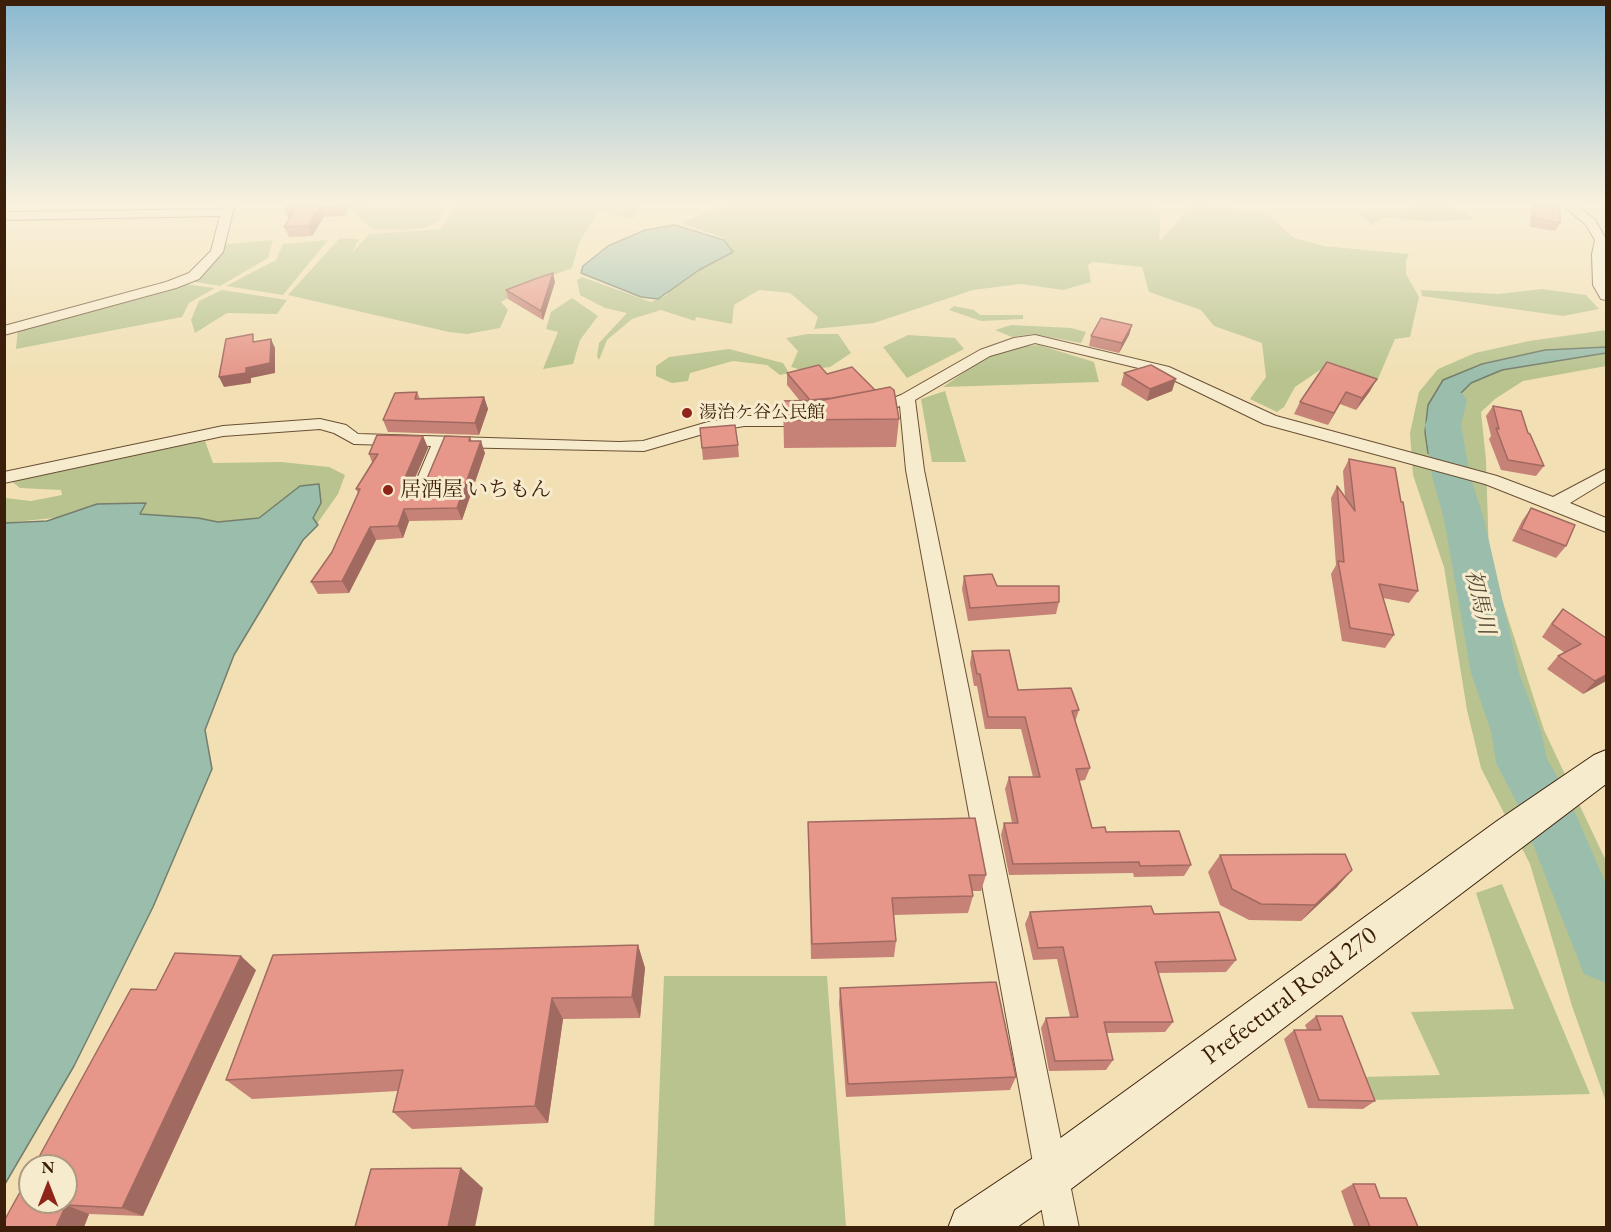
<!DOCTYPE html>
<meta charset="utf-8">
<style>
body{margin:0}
#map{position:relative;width:1611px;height:1232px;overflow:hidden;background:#f2e0b4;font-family:"EB Garamond",serif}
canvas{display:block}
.frame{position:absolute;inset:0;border:6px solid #3c1f0a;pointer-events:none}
.north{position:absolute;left:18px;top:1154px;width:60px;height:60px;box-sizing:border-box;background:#f7ebce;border:2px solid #ac9980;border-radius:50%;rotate:0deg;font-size:16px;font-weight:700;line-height:24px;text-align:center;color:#3c1f0a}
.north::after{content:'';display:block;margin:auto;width:21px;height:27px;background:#8f2418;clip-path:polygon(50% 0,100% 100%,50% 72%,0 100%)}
</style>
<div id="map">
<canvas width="1611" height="1232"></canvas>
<div class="frame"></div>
<div class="north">N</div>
</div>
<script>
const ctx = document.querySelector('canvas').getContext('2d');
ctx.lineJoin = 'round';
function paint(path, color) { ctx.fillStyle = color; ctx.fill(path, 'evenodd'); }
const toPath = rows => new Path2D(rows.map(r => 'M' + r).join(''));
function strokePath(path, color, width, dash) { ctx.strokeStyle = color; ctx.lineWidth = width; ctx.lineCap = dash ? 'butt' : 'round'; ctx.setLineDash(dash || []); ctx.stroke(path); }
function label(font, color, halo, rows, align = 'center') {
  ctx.font = font + ' "EB Garamond","Noto Serif JP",serif'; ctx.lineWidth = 6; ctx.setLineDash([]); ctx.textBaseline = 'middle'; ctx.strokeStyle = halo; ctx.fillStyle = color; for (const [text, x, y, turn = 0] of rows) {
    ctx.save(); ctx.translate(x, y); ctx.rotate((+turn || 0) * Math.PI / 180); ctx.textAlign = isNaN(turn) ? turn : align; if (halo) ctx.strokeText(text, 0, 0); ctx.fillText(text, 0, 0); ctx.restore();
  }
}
const green = toPath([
 [343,203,370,203,371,208,410,203,447,203,438,222,424,228,404,230,373,229],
 [456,203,643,203,632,219,598,211,579,243,572,268,537,281,501,302,508,310,500,328,467,334,449,332,288,295,340,238,359,239,352,253,369,234,441,229],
 [729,203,1152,203,1161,212,1159,242,1194,203,1198,203,1263,213,1271,217,1294,238,1324,246,1409,254,1406,261,1406,274,1419,297,1410,337,1395,339,1377,381,1358,379,1326,366,1295,387,1284,407,1277,412,1250,399,1266,377,1262,343,1214,326,1201,310,1149,292,1142,267,1093,262,1088,265,1091,282,1063,290,1021,284,973,290,874,323,814,329,818,317,790,293,759,290,734,305,732,324,696,317,695,321,661,310,632,319,607,340,599,360,597,356,599,343,627,313,605,308,580,295,577,280,582,277,651,302,667,295,668,287,732,252,724,238,681,223],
 [1421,203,1445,203,1470,216,1473,220,1425,221,1384,217,1371,225,1358,212,1374,208,1405,209],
 [273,240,268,258,220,286,184,280,204,273,219,245],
 [328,240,283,295,226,286,276,260,283,244],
 [177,283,215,288,189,303,182,317,16,349,18,327],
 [1542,289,1586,295,1599,309,1563,316,1422,296,1421,290,1498,294],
 [222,290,287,300,277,314,227,313,195,333,191,320,199,301],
 [572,298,598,316,580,340,573,364,543,369,558,332,546,329,551,312],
 [954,306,974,310,980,315,1023,315,1023,319,981,321,949,310],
 [1011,325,1071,328,1086,332,1081,343,1033,334,1012,337,995,330],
 [1606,330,1606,366,1523,381,1495,399,1481,412,1486,460,1489,559,1544,730,1606,861,1606,1102,1572,1006,1530,864,1481,768,1467,710,1444,567,1413,475,1410,433,1419,392,1438,369,1475,353,1529,341],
 [807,334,838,334,851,353,830,367,802,370,791,367,798,351,786,338],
 [908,335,955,338,964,349,907,378,883,347],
 [1039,345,1094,362,1099,382,943,387,999,348],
 [729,349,783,363,789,373,780,375,767,365,733,361,690,373,688,381,672,383,656,376,656,366,669,357],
 [945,391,966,462,932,462,921,399],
 [205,441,213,463,281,462,329,467,345,475,338,494,309,535,81,515,5,523,5,498,31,501,62,495,61,490,20,488,10,480],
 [1502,884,1590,1094,1373,1100,1363,1077,1440,1075,1411,1012,1514,1009,1476,893],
 [664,976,827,976,846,1227,654,1227]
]);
const water = toPath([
 [675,225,724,240,733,252,699,270,658,299,641,297,581,273,583,266,608,246,645,230,675,225],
 [1606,347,1606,353,1502,370,1471,383,1459,395,1450,415,1448,435,1453,461,1428,453,1425,432,1428,405,1443,380,1482,364,1545,350,1606,347],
 [319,484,321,503,313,518,318,525,303,540,234,655,205,730,212,769,153,907,74,1066,5,1184,5,523,47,521,97,504,146,503,140,514,198,518,218,522,259,518,300,486,319,484]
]);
const river = toPath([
 [1450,390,1462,393,1467,400,1461,425,1470,476,1484,519,1519,673,1541,731,1547,759,1567,794,1606,884,1606,983,1584,974,1516,801,1496,763,1491,731,1471,673,1444,519,1432,476,1425,425,1438,393,1450,390]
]);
const minor = toPath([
 [223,203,235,203,223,252,199,279,176,288,4,335,4,326,166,282,189,273,211,251,220,216,4,220,4,212,222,209,223,203],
 [1560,203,1574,203,1595,220,1606,239,1606,300,1601,299,1593,285,1592,254,1595,240,1586,225,1560,203],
 [1035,335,1169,367,1276,416,1497,476,1553,497,1606,469,1606,481,1570,503,1606,518,1606,532,1485,484,1264,424,1159,373,1035,343,990,356,915,400,924,470,1079,1228,1045,1228,906,470,900,406,871,417,863,412,865,409,901,395,980,350,1014,338,1035,335],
 [744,416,810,416,818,421,810,426,744,426,710,432,644,451,448,447,426,500,417,506,408,500,431,446,354,444,334,433,320,429,223,436,4,483,4,472,223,426,320,419,346,425,358,434,619,442,643,441,708,422,744,416]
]);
const secondary = toPath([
 [1606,750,1606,784,1067,1192,1016,1228,948,1228,955,1210,1033,1158,1497,821,1594,755,1606,750]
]);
const wall = toPath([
 [351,203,344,216,324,217,312,236,289,237,284,227,289,220,285,210],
 [1532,203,1560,203,1560,223,1555,231,1530,227,1531,206],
 [555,282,543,320,508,299,506,290],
 [1132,325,1129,335,1119,353,1089,346,1091,336],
 [1327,362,1370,391,1356,410,1340,404,1328,425,1294,414,1300,402],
 [787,373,899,419,896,447,784,448,783,401,800,401,787,385],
 [1124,373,1172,391,1147,401,1121,385],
 [417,392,420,399,484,397,488,409,479,435,388,432,383,420],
 [1493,406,1528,433,1544,466,1536,476,1501,470,1489,439,1491,436,1486,416],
 [700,428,738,445,739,457,703,460],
 [423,436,428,448,408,493,411,495,423,488,470,437,472,441,485,453,462,520,409,521,403,538,376,540,349,593,318,594,311,582,332,552,358,493,356,489,372,462,369,454],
 [1349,459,1418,591,1409,603,1383,598,1394,635,1385,648,1342,641,1331,574,1336,565,1331,498,1337,486,1345,497,1343,471],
 [1531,508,1566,546,1556,558,1512,541,1522,521],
 [964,576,997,586,1059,602,1056,614,968,621,962,589],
 [1563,609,1606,681,1583,694,1547,669,1558,656,1565,653,1542,637,1552,622],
 [972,651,1018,690,1079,710,1075,722,1090,768,1085,780,1079,781,1092,828,1106,832,1191,865,1184,876,1134,877,1133,873,1009,875,1001,835,1004,823,1012,823,1005,789,1009,777,1033,777,1021,729,985,729,977,686,974,686,970,663],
 [808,822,986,875,981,891,972,891,973,896,968,913,894,915,896,941,894,957,811,959],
 [1220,855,1337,887,1301,921,1249,920,1220,905,1208,872],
 [1030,912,1154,914,1236,960,1226,972,1158,973,1173,1022,1165,1032,1106,1033,1113,1060,1106,1070,1049,1071,1041,1028,1046,1018,1070,1017,1057,959,1033,960,1025,924],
 [638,945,645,968,640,1018,563,1019,548,1123,412,1129,393,1112,398,1091,252,1099,226,1080],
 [256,970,143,1216,89,1214,84,1227,4,1227,156,990],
 [840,988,1016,1077,1010,1090,846,1097,839,1003],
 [1316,1016,1375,1101,1363,1109,1308,1108,1284,1039,1294,1030,1307,1030,1305,1025],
 [1353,1184,1380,1198,1418,1227,1354,1227,1341,1191]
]);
const shadedWall = toPath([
 [341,203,351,203,344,216,340,206],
 [320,207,324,217,312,236,308,226],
 [296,209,289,220,285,210],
 [553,273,555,282,543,320,541,311],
 [1132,325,1129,335,1119,353,1122,343],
 [271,339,275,348,275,373,251,378,251,383,224,387,219,377],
 [1176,379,1172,391,1147,401,1150,389],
 [1377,379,1370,391,1356,410,1362,398],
 [1346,392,1340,404,1328,425,1334,413],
 [484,397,488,409,479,435,475,423],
 [423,436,428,448,406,499,401,487],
 [481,441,485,453,462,520,457,508],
 [404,509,409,521,403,538,398,526],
 [370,527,376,540,349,593,342,581],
 [1606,675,1606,681,1583,694,1595,681],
 [1352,870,1337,887,1301,921,1315,905],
 [638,945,645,968,640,1018,632,997],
 [241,956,256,970,143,1216,122,1208],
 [552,998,563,1019,548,1123,535,1106],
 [461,1168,483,1188,475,1227,448,1227],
 [66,1205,89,1214,84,1227,56,1227]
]);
const building = toPath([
 [290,203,341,203,340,206,320,207,308,226,284,227,296,209,285,210,290,203],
 [1535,203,1560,203,1560,223,1534,218,1535,203],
 [553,273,541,311,506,290,535,279,553,273],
 [1101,318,1132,325,1122,343,1091,336,1101,318],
 [253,334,253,342,271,339,270,363,246,368,246,373,219,377,226,339,253,334],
 [1327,362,1377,379,1362,398,1346,392,1334,413,1300,402,1327,362],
 [819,365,827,374,852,367,875,390,832,398,810,400,787,373,819,365],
 [1151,365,1176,379,1150,389,1124,373,1151,365],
 [890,387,894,390,899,419,784,420,783,401,824,400,890,387],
 [417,392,415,399,484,397,475,423,383,420,395,393,417,392],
 [1493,406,1521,411,1528,433,1530,434,1544,466,1508,460,1496,428,1499,429,1493,406],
 [735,425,738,445,702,448,700,428,735,425],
 [377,435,423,436,401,487,411,495,423,488,445,436,470,437,469,441,481,441,457,508,404,509,398,526,370,527,342,581,311,582,332,552,360,489,356,489,378,454,369,454,377,435],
 [1349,459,1395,468,1401,502,1403,502,1418,591,1379,584,1394,635,1350,628,1338,561,1344,562,1337,486,1355,511,1349,459],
 [1531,508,1575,525,1566,546,1521,529,1531,508],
 [992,574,997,586,1059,586,1059,602,970,608,964,576,992,574],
 [1563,609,1606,638,1606,675,1595,681,1558,656,1581,644,1552,624,1563,609],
 [1009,650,1018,690,1071,688,1079,710,1072,711,1090,768,1076,769,1092,828,1105,827,1106,832,1179,831,1191,865,1140,866,1139,862,1013,864,1004,823,1018,823,1009,777,1040,777,1025,717,988,717,980,674,977,674,972,651,1009,650],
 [975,818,986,875,969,875,973,896,892,898,896,941,812,944,808,822,975,818],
 [1345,854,1352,870,1315,905,1261,904,1232,889,1220,855,1345,854],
 [1151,906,1154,914,1219,912,1236,960,1155,962,1173,1022,1104,1022,1113,1060,1055,1061,1046,1018,1078,1017,1063,947,1038,948,1030,912,1151,906],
 [638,945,632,997,552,998,535,1106,393,1112,403,1070,226,1080,273,955,638,945],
 [175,953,241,956,122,1208,66,1205,56,1227,4,1227,4,1221,30,1174,30,1202,66,1202,66,1166,34,1166,131,989,156,990,175,953],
 [996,982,1016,1077,848,1084,840,988,996,982],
 [1316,1016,1342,1016,1375,1101,1319,1100,1294,1030,1321,1030,1316,1016],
 [461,1168,448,1227,355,1227,371,1169,461,1168],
 [1353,1184,1375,1184,1380,1198,1406,1198,1418,1227,1370,1227,1353,1184]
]);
const markers = [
 [687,413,6,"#8f2418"],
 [388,490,6,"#8f2418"]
];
const farPoinames = [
 ["湯治ケ谷公民館",699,413]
];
const poiNames = [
 ["居酒屋 いちもん",400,490]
];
const waterNames = [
 ["初馬川",1479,602,77]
];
const nearStreetnames = [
 ["Prefectural Road 270",1290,996,-37]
];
paint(green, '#b8c38f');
paint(water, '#9bbdab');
strokePath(water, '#757e6b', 1.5);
paint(river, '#9bbdab');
strokePath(minor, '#6a4f34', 2);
strokePath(secondary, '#3c1f0a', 2);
paint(minor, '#f7ebce');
paint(secondary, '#f7ebce');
paint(wall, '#c68277');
paint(shadedWall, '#a16a61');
paint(building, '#e6978a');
strokePath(building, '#a16a61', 1.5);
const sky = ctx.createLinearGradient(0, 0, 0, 376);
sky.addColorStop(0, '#89b8d0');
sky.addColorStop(0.54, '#f9f1dd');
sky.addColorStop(1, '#f9f1dd00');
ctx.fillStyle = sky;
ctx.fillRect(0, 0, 1611, 376);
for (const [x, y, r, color] of markers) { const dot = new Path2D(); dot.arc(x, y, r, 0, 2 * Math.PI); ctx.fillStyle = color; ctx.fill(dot); strokePath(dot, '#f7ebce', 2); }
label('18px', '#3c1f0a', '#f7ebce', farPoinames, 'left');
label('21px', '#3c1f0a', '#f7ebce', poiNames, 'left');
label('italic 22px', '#584e3a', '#f7ebce', waterNames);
label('26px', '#3c1f0a', '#f7ebce', nearStreetnames);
</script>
